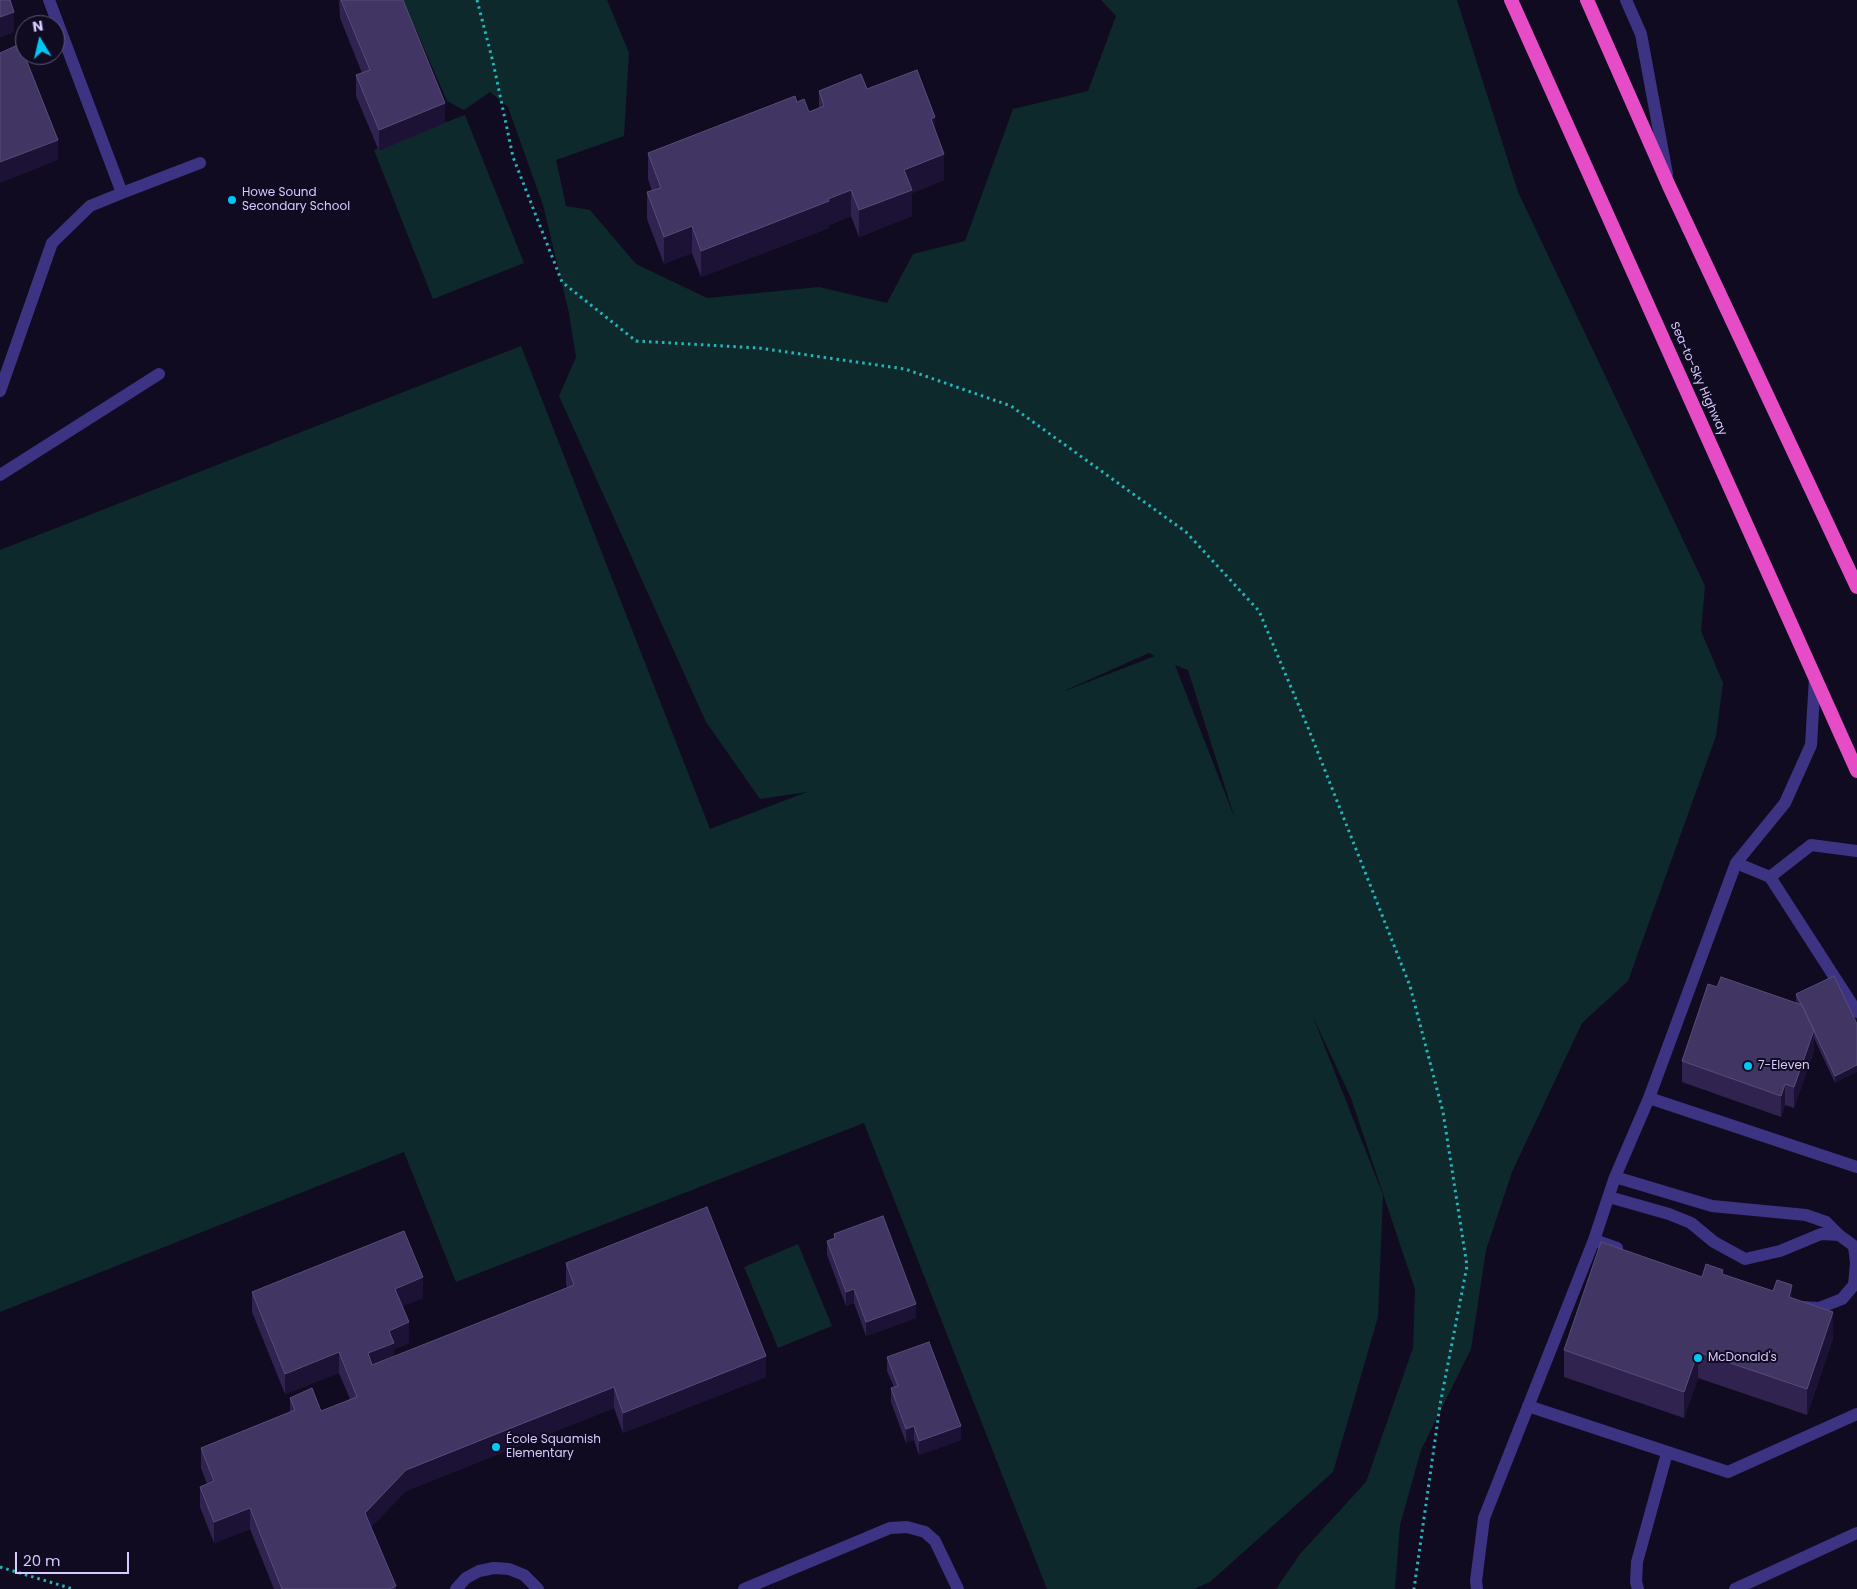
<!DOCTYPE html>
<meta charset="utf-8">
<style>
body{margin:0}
#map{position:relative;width:1857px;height:1589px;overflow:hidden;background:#110b21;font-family:Poppins,sans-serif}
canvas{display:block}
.north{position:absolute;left:15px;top:15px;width:50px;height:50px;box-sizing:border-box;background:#110b21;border:1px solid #60587a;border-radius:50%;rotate:351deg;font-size:14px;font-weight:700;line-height:20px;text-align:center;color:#d6cbff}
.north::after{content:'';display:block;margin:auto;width:18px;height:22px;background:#00c7f6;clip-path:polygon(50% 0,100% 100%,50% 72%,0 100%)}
.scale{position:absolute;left:15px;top:1552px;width:114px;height:22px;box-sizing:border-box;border:2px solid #d6cbff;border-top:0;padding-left:6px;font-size:15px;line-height:18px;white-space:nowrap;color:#d6cbff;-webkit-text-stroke:4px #110b21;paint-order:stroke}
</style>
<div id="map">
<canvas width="1857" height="1589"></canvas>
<div class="north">N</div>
<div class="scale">20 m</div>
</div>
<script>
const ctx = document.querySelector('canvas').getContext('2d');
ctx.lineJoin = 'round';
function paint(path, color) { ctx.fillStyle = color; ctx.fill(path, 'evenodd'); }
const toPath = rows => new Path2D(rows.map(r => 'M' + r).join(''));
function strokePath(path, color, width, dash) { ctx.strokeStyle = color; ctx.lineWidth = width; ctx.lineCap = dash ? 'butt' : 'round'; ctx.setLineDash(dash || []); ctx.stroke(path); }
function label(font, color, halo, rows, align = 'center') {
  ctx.font = font + ' Poppins,sans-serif'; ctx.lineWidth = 4; ctx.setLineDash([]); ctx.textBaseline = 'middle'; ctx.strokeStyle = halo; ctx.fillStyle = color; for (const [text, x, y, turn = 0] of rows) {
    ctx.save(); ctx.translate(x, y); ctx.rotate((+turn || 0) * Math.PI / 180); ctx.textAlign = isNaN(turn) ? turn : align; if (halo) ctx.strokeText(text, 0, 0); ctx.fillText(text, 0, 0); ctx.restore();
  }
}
const green = toPath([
 [403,0,607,0,629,53,624,136,556,160,566,206,590,210,636,264,707,298,819,287,887,303,913,254,965,241,1013,109,1088,91,1116,16,1101,0,1457,0,1518,192,1705,586,1701,631,1723,683,1716,736,1628,981,1582,1023,1512,1172,1486,1250,1471,1349,1421,1450,1400,1525,1395,1589,1276,1589,1300,1554,1366,1482,1413,1348,1415,1289,1351,1098,1313,1017,1383,1195,1378,1317,1333,1472,1210,1582,1194,1589,1047,1589,864,1123,456,1282,404,1152,0,1312,0,550,521,346,710,829,807,792,760,799,706,722,559,396,576,357,569,313,543,205,508,107,490,92,464,110,447,101],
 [1149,653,1155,656,1065,691,1066,690],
 [1175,665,1188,670,1235,819],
 [465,115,524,263,433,299,374,150],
 [798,1244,832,1326,778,1348,744,1267]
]);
const path = toPath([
 [477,0,493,62,513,157,562,282,636,341,759,348,905,369,1011,406,1186,532,1259,611,1309,730,1410,986,1443,1112,1467,1266,1440,1405,1414,1589],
 [0,1567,73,1589]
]);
const service = toPath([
 [49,0,122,193,200,163],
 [1626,0,1641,34,1667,174],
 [0,391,52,243,90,206,122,193],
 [0,475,159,374],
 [1736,863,1785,803,1811,745,1815,677],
 [1770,877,1811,845,1857,851],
 [1857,1012,1770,877,1736,863,1649,1098,1857,1167],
 [1615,1177,1712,1206,1806,1215,1826,1222,1839,1235],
 [1609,1197,1669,1214,1691,1223,1714,1242,1745,1259,1780,1251,1821,1234,1839,1235,1854,1246,1856,1263,1854,1285,1842,1299,1819,1308,1802,1307],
 [1594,1240,1617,1248],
 [1528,1406,1728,1472,1857,1414],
 [456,1589,466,1578,479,1571,494,1568,509,1569,524,1575,538,1589],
 [744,1589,890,1528,907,1527,925,1532,935,1541,958,1589],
 [1477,1589,1476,1581,1484,1518,1594,1240,1615,1177,1649,1098],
 [1638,1589,1636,1582,1637,1562,1667,1453]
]);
const tertiary = toPath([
 [1735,1589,1857,1533]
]);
const trunk = toPath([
 [1511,0,1857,771],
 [1587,0,1669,186,1857,587]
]);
const wall = toPath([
 [339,0,403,0,445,123,379,151,356,96,356,75,362,73,340,18],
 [867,89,935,130,944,180,912,193,912,216,859,237,851,216,829,225,829,228,701,277,692,253,664,264,647,219,647,192,652,191,648,179,648,153,797,102,809,112,819,108,819,91],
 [1717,987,1797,1003,1796,1001,1796,994,1857,1024,1835,1083,1814,1038,1814,1051,1794,1108,1785,1105,1781,1117,1682,1082,1682,1061],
 [834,1234,916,1318,866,1336,854,1303,846,1306,827,1255,827,1241,834,1238],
 [566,1263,766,1377,623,1433,614,1408,406,1491,371,1527,396,1589,274,1589,250,1529,214,1543,200,1507,200,1487,207,1484,201,1468,201,1448,290,1412,290,1398,321,1411,350,1399,339,1373,285,1394,252,1312,252,1292,423,1298,402,1306,409,1343,394,1349,394,1357,567,1288,566,1284],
 [1723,1274,1792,1298,1833,1339,1807,1415,1698,1378,1684,1418,1564,1377,1564,1350,1702,1277],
 [887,1357,961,1440,919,1455,914,1440,906,1443,891,1402,891,1388,894,1387,887,1371]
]);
const shadedWall = toPath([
 [14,12,14,32,0,38,0,17],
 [445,103,445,123,379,151,379,130],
 [935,117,935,144,931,119],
 [58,140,58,160,0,183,0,162],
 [944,154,944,180,912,193,912,216,859,237,859,210,904,170],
 [851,190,851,216,829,225,829,228,701,277,701,251],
 [692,226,692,253,664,264,664,237],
 [1814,1030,1814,1051,1794,1108,1794,1087],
 [1857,1065,1857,1072,1835,1083,1835,1076],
 [1785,1084,1785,1105,1781,1117,1781,1096],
 [423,1277,423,1298,395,1309,395,1289],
 [1792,1285,1792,1312,1789,1297],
 [854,1289,854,1303,846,1306,846,1292],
 [916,1304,916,1318,866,1336,866,1322],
 [1833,1312,1833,1339,1807,1415,1807,1389],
 [409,1322,409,1343,394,1349,394,1363,368,1373,368,1353,389,1331],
 [339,1352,339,1373,285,1394,285,1374],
 [1698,1352,1698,1378,1684,1418,1684,1392],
 [766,1356,766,1377,623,1433,623,1413],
 [614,1387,614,1408,406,1491,365,1534,365,1513,406,1470],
 [914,1426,914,1440,906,1443,906,1429],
 [961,1426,961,1440,919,1455,919,1441],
 [250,1508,250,1529,214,1543,214,1522]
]);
const building = toPath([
 [0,0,10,0,14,12,0,17,0,0],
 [341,0,403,0,445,103,379,130,356,75,370,70,341,0],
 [20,44,58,140,0,162,0,53,20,44],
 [917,70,935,117,931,119,944,154,904,170,912,190,859,210,851,190,828,199,829,201,701,251,692,226,664,237,647,192,661,188,648,153,795,96,797,102,804,99,809,112,824,106,819,91,861,74,867,89,917,70],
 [1834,976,1857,1024,1857,1065,1835,1076,1802,1005,1801,1004,1796,994,1834,976],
 [1721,977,1802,1005,1814,1030,1794,1087,1785,1084,1781,1096,1682,1061,1708,984,1717,987,1721,977],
 [707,1207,766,1356,623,1413,614,1387,406,1470,365,1513,396,1586,389,1589,282,1589,250,1508,214,1522,200,1487,214,1481,201,1448,295,1410,290,1398,312,1388,321,1411,357,1397,339,1352,285,1374,252,1292,404,1231,423,1277,395,1289,409,1322,389,1331,394,1343,368,1353,372,1365,574,1285,566,1263,707,1207],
 [883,1216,916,1304,866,1322,854,1289,846,1292,827,1241,835,1238,834,1234,883,1216],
 [1601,1242,1702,1277,1706,1264,1723,1270,1722,1274,1773,1291,1777,1280,1792,1285,1789,1297,1833,1312,1807,1389,1698,1352,1684,1392,1564,1350,1601,1242],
 [929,1342,961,1426,919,1441,914,1426,906,1429,891,1388,898,1386,887,1357,929,1342]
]);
const markers = [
 [232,200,5,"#00c7f6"],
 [1748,1066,5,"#00c7f6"],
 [1698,1358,5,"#00c7f6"],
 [496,1447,5,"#00c7f6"]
];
const poiNames = [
 ["Howe Sound",242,193],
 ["Secondary School",242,207],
 ["7-Eleven",1758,1066],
 ["McDonald's",1708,1358],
 ["École Squamish",506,1440],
 ["Elementary",506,1454]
];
const streetNames = [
 ["Sea-to-Sky Highway",1698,379,66]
];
paint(green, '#0e292b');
strokePath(path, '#25b5b9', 3, [2.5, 4]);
strokePath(service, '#3d3383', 12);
strokePath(tertiary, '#3d3383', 12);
strokePath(trunk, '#e64cc6', 14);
paint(wall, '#302350');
paint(shadedWall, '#1c1235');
paint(building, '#413563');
strokePath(building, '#594c7b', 1);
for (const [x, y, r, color] of markers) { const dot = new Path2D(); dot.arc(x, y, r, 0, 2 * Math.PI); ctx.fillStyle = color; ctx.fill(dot); strokePath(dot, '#110b21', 2); }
label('12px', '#d6cbff', '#110b21', poiNames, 'left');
label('12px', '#d6cbff', '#110b21', streetNames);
</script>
